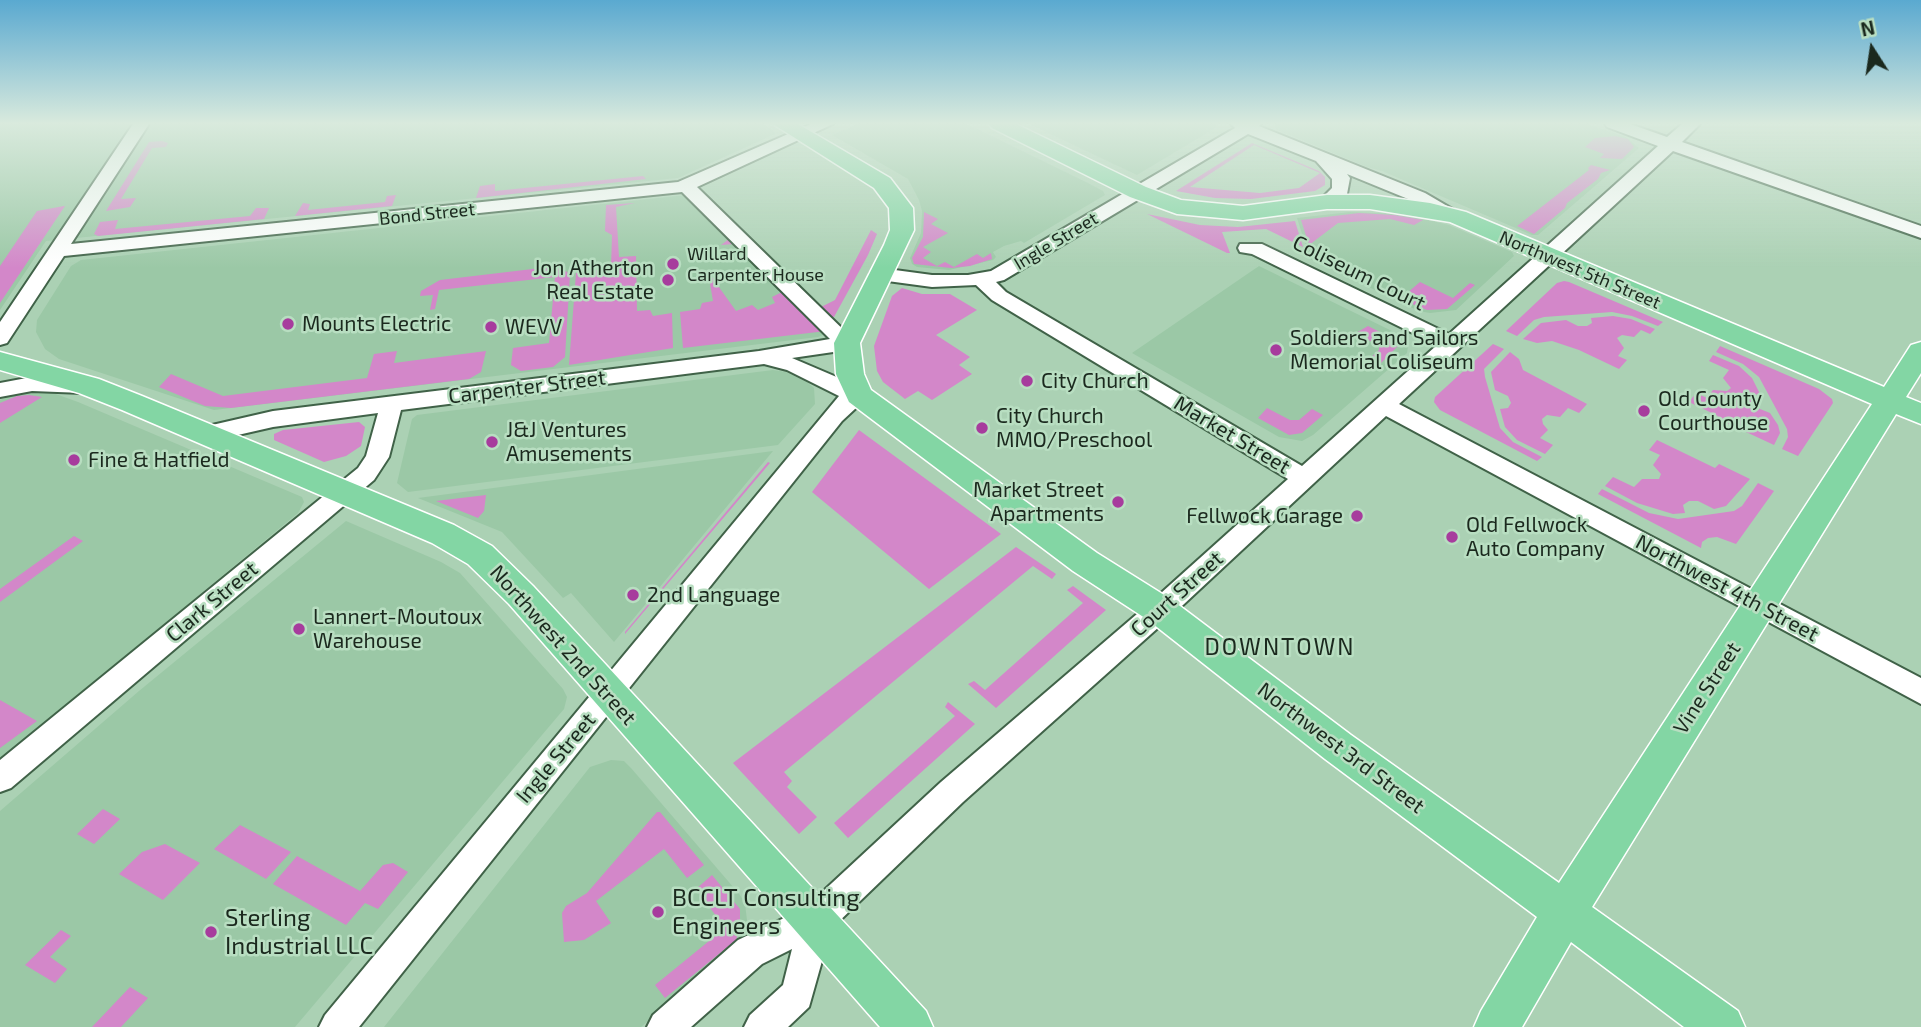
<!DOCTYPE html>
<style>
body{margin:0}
#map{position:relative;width:1921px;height:1027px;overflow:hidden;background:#abd1b4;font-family:"Exo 2",sans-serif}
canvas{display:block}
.north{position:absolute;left:1837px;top:14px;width:70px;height:70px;-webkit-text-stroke:5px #b8dec1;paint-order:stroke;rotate:348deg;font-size:19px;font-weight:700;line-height:28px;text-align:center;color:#1b291e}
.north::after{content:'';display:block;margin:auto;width:24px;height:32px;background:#1b291e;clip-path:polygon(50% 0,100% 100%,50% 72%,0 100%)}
</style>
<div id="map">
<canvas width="1921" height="1027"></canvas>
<div class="north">N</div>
</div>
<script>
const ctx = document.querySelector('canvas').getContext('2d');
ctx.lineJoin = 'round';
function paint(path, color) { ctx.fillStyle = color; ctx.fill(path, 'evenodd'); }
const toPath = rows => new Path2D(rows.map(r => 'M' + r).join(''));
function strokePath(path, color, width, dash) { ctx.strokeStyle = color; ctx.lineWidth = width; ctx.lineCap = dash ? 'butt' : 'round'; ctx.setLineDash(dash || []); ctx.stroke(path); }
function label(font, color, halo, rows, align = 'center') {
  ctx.font = font + ' "Exo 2",sans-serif'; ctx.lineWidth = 5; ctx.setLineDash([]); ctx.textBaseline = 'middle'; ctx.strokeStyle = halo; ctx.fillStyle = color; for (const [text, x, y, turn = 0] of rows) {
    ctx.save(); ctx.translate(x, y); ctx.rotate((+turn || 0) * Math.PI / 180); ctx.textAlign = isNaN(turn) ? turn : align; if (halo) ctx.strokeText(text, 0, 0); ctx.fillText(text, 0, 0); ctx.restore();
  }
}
const built = toPath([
 [0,124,764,124,773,130,775,134,678,178,46,241,0,310],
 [857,124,967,124,1088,183,1103,191,1105,195,1024,243,1021,241,1004,246,993,252,996,257,993,260,949,270,917,267,912,264,910,258,921,233,922,211,919,200,908,179,832,135],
 [1029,124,1216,124,1217,127,1137,175],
 [1276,124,1588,124,1626,137,1639,148,1538,235,1532,235,1382,171,1367,167,1277,130,1274,127],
 [695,194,830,332,818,337,214,410,59,359,45,349,36,332,37,320,71,266,81,260],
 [1350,212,1403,214,1449,225,1512,252,1514,256,1456,310,1430,313,1419,311,1310,259,1297,218],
 [1259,266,1396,333,1404,339,1408,346,1407,353,1313,435,1302,441,1279,437,1132,353],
 [773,370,786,372,807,382,814,388,815,404,778,445,408,492,397,483,412,419,417,415],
 [34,392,53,393,78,402,302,497,304,502,298,513,0,760,0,400,15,394],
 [773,451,614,642,571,593,563,598,502,532,418,498],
 [346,521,441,562,460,573,563,689,567,697,564,709,295,1027,0,1027,0,811,139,691],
 [611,760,624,761,631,768,740,895,745,904,747,920,745,933,740,944,641,1027,384,1027,590,767]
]);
const green = toPath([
 [1615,136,1628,139,1634,147,1622,159,1600,158,1604,154,1585,147,1595,138],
 [149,142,162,141,168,143,166,147,152,148,121,199,136,198,130,207,106,211],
 [1252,143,1319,171,1325,177,1325,185,1315,191,1251,199,1215,198,1176,191],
 [1254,145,1320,173,1299,188,1260,193,1190,187],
 [1591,165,1610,170,1601,173,1598,179,1567,203,1565,208,1534,234,1517,226,1589,170,1588,168],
 [643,176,646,179,476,198,480,186,495,184,495,191],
 [396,195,392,206,295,216,303,203,310,204,308,210,385,202,387,196],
 [635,203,616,207,619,257,636,256,637,311,650,310,653,316,672,313,673,348,569,365,576,273,611,268,612,235,605,231,606,205],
 [64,206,65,206,0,303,0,266,37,211],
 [256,208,269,208,264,219,98,236,94,234,100,222,118,220,115,229,250,216],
 [924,212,938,219,931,224,948,233,923,247,931,252,923,258,937,266,945,262,954,267,977,254,983,258,991,253,992,259,970,266,951,268,914,264,912,258,923,237],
 [1359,213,1394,215,1423,220,1414,225,1390,219,1338,223,1309,245,1301,220],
 [1147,214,1200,225,1238,227,1295,221,1303,247,1266,229,1222,232,1230,253,1227,253],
 [871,230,877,234,868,255,834,317,830,317,829,320,817,305,823,306,835,300],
 [729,239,826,331,683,348,680,312,700,309,702,303,713,301,709,278,727,277,716,283,736,311,752,305,758,310,775,303,772,297,782,292,734,244,721,245],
 [558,266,570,274,565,357,553,367,521,371,511,365,513,348,549,343,555,277,439,290,435,309,430,310,433,295,420,296,421,291,440,280],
 [1564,281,1569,282,1663,322,1658,326,1632,316,1612,312,1544,317,1534,320,1517,336,1506,331,1557,283],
 [1420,282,1453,298,1470,283,1475,285,1447,309,1427,310,1400,299],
 [902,288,922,294,950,294,977,310,936,335,970,357,959,365,972,374,932,400,918,391,905,399,883,382,877,371,874,346,892,296],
 [1613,316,1631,319,1655,329,1650,334,1641,330,1634,337,1622,335,1617,338,1624,348,1618,356,1627,360,1619,369,1579,350,1552,341,1537,343,1523,339,1541,323,1566,320,1578,326,1587,326,1592,323,1591,318],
 [1368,326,1392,338,1399,345,1379,365,1368,360,1379,350,1379,346,1356,333],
 [1493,344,1504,349,1484,369,1485,377,1500,428,1513,442,1542,457,1537,461,1440,410,1434,402,1435,397],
 [1720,346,1819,389,1832,399,1833,403,1798,456,1782,449,1788,437,1787,429,1759,377,1743,364,1716,352],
 [397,351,394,363,486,351,481,372,469,379,231,408,205,406,159,387,171,374,223,396,367,378,374,354],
 [1510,352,1519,359,1523,370,1587,404,1579,413,1568,408,1560,417,1547,415,1542,419,1543,424,1548,430,1540,438,1553,445,1545,454,1517,440,1505,427,1500,409,1508,408,1511,403,1508,396,1495,390,1491,372],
 [1713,355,1739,366,1752,378,1760,394,1752,395,1751,400,1760,409,1770,413,1778,425,1780,433,1774,445,1716,418,1718,416,1689,402,1696,393,1707,398,1713,390,1727,391,1731,388,1723,378,1729,370,1709,361],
 [29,395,42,397,0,423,0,403,17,396],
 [1267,408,1290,420,1299,420,1312,409,1323,415,1302,433,1289,435,1258,418],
 [359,422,365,427,361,446,346,456,324,462,274,440,274,434,283,430],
 [859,430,874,441,1001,534,929,589,812,492],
 [1657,440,1715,468,1719,464,1750,479,1726,506,1714,509,1698,501,1689,501,1683,505,1685,513,1673,514,1637,503,1605,486,1613,477,1634,487,1642,479,1659,479,1661,474,1653,465,1660,455,1649,450],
 [768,462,770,463,625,634,625,632],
 [1758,483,1774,491,1736,544,1717,537,1708,538,1702,542,1701,548,1598,494,1602,489,1649,513,1678,519,1734,511,1742,506],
 [486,495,484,511,478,518,436,501],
 [74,536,83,541,0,602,0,589],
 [1016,547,1056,574,1052,579,1033,566,784,772,792,781,787,787,817,817,799,834,733,763],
 [1073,586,1106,610,996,708,968,684,974,681,985,690,1083,603,1067,590],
 [0,700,37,721,0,748],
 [948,702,975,724,848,838,834,823,955,716,945,707],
 [103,809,120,819,94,844,77,834],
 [657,812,660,812,704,865,687,878,664,849,596,901,611,923,584,940,564,942,562,913,566,906,587,893],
 [240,825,291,852,266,879,214,849],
 [165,844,200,863,163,900,119,874,142,852],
 [297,856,360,891,383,865,393,863,408,872,378,909,365,903,346,925,273,884],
 [712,875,740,909,740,928,736,940,665,998,655,985,725,928,696,889],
 [61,930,71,936,50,957,67,969,55,983,25,965],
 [130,987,148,998,121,1027,92,1027]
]);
const minor = toPath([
 [133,124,149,124,71,244,678,182,811,124,833,124,697,187,857,343,854,348,847,350,792,358,867,390,870,395,842,421,359,1027,319,1027,325,1015,839,396,787,370,764,364,401,410,389,457,374,480,11,788,0,792,0,760,358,468,366,456,378,413,273,427,207,442,199,440,196,434,199,428,273,411,759,351,830,339,682,192,64,256,7,343,0,345,0,322,133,124],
 [1231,124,1261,124,1259,126,1425,193,1466,217,1463,221,1451,221,1413,201,1347,174,1350,178,1347,194,1333,206,1321,206,1318,202,1332,188,1332,179,1316,161,1248,134,1004,280,996,282,1006,292,1302,466,1437,345,1252,254,1240,252,1238,248,1240,244,1262,244,1449,334,1658,146,1607,127,1605,124,1630,124,1667,137,1682,124,1700,124,1682,142,1921,226,1921,238,1673,151,1399,404,1921,678,1921,704,1386,416,1169,618,963,802,831,929,809,1007,788,1027,744,1027,750,1015,783,985,792,949,762,964,691,1027,647,1027,653,1015,738,940,805,908,941,782,1151,602,1288,479,992,300,976,285,932,287,880,280,870,274,880,268,932,275,968,275,991,271,1235,128,1231,124],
 [32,377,83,379,91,381,94,386,91,391,83,393,32,391,0,397,0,383,32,377]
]);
const major = toPath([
 [773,124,798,124,890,178,913,208,914,230,860,343,864,374,871,390,1097,553,1172,600,1351,735,1559,883,1872,404,1450,222,1370,209,1327,209,1243,220,1177,214,1130,197,992,128,989,124,1016,124,1146,187,1181,200,1243,206,1327,195,1370,195,1430,203,1466,212,1884,387,1911,345,1921,342,1921,373,1906,397,1921,403,1921,424,1896,414,1592,907,1738,1011,1745,1027,1684,1027,1571,942,1522,1027,1474,1027,1481,1011,1537,917,1325,759,1148,620,1073,571,849,402,836,374,834,343,884,245,890,230,889,208,874,188,773,124],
 [0,352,99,379,142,396,454,525,492,546,533,586,926,1011,933,1027,880,1027,509,604,468,564,432,543,122,410,79,393,0,370,0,352]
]);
const markers = [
 [673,264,7,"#a73c9d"],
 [668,280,7,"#a73c9d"],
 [288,324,7,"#a73c9d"],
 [491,327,7,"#a73c9d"],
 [1276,350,7,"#a73c9d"],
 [1027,381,7,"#a73c9d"],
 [1644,411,7,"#a73c9d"],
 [982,428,7,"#a73c9d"],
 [492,442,7,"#a73c9d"],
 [74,460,7,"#a73c9d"],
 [1118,502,7,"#a73c9d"],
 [1357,516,7,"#a73c9d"],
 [1452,537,7,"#a73c9d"],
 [633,595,7,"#a73c9d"],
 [299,629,7,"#a73c9d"],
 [658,912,7,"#a73c9d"],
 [211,932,7,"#a73c9d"]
];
const farStreetnames = [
 ["Bond Street",427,214,-6],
 ["Ingle Street",1056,241,-31],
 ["Northwest 5th Street",1580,270,23]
];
const farPoinames = [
 ["Willard",687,254],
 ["Carpenter House",687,275]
];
const poiNames = [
 ["Jon Atherton",654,268,"right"],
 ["Real Estate",654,292,"right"],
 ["Mounts Electric",302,324],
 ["WEVV",505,327],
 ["Soldiers and Sailors",1290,338],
 ["Memorial Coliseum",1290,362],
 ["City Church",1041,381],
 ["Old County",1658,399],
 ["Courthouse",1658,423],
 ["City Church",996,416],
 ["MMO/Preschool",996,440],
 ["J&J Ventures",506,430],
 ["Amusements",506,454],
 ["Fine & Hatfield",88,460],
 ["Market Street",1104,490,"right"],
 ["Apartments",1104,514,"right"],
 ["Fellwock Garage",1343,516,"right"],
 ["Old Fellwock",1466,525],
 ["Auto Company",1466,549],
 ["2nd Language",647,595],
 ["Lannert-Moutoux",313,617],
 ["Warehouse",313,641]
];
const streetNames = [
 ["Coliseum Court",1359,273,26],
 ["Carpenter Street",527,387,-7],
 ["Market Street",1232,435,31],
 ["Northwest 4th Street",1727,588,28],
 ["Court Street",1177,594,-42],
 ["Clark Street",212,602,-40],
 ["Northwest 2nd Street",563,645,48],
 ["Vine Street",1707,688,-57],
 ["Northwest 3rd Street",1341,748,37],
 ["Ingle Street",556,758,-50]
];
const neighbourhoodNames = [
 ["DOWNTOWN",1280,647]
];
const nearPoinames = [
 ["BCCLT Consulting",672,898],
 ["Engineers",672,926],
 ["Sterling",225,918],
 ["Industrial LLC",225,946]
];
paint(built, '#9bc8a6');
paint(green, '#d387c9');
strokePath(minor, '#406248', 4);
strokePath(major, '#fff', 3);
paint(minor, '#fff');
paint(major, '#83d6a4');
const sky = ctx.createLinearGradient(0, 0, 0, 268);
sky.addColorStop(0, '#5aa9d0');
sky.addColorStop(0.46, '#d9eadd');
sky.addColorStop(1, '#d9eadd00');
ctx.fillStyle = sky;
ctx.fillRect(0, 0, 1921, 268);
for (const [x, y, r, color] of markers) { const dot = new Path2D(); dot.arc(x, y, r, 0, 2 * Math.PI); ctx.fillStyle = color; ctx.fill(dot); strokePath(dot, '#b8dec1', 2.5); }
label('18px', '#1b291e', '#b8dec1', farStreetnames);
label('18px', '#1b291e', '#b8dec1', farPoinames, 'left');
label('21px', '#1b291e', '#b8dec1', poiNames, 'left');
label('21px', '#1b291e', '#b8dec1', streetNames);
ctx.letterSpacing = '2px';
label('23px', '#1b291e', '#b8dec1', neighbourhoodNames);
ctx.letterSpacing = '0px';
label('24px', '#1b291e', '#b8dec1', nearPoinames, 'left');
</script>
